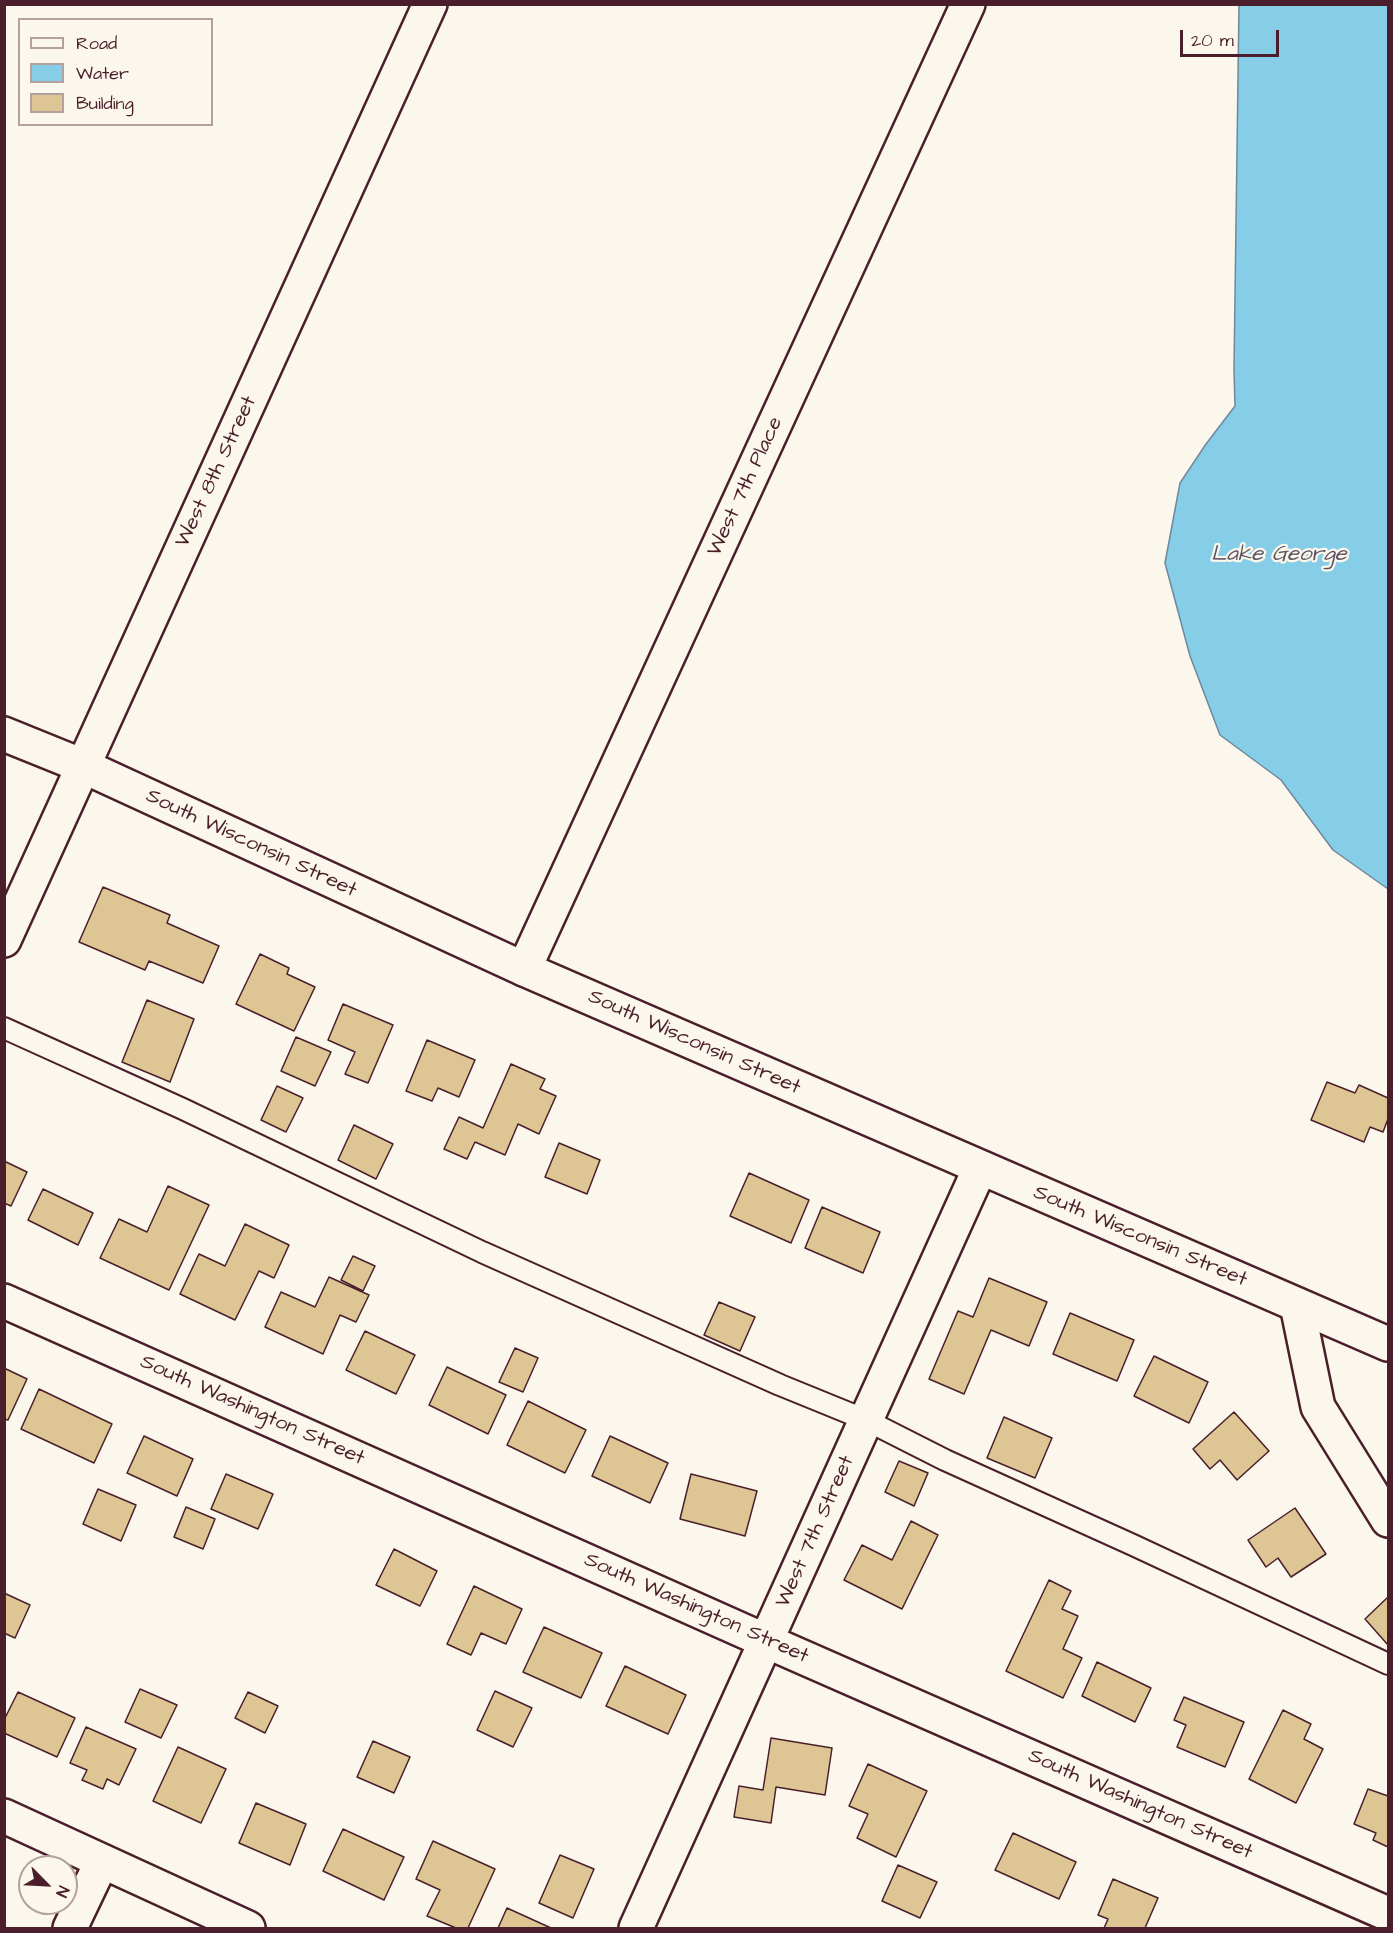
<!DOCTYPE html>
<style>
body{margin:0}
#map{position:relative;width:1393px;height:1933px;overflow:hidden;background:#fbf7ec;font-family:"Architects Daughter",sans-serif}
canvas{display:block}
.frame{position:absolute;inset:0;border:6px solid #4a1f2b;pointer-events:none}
.legend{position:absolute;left:18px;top:18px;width:195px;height:108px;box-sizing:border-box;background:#fbf7ec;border:2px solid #b4a19f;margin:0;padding:8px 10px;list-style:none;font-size:18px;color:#4a1f2b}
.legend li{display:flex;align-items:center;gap:12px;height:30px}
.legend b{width:30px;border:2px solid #b4a19f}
.north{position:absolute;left:18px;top:1855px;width:60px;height:60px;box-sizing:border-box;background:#fbf7ec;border:2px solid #b4a19f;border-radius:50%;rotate:114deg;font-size:16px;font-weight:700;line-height:24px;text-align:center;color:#4a1f2b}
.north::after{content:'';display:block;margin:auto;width:21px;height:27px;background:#4a1f2b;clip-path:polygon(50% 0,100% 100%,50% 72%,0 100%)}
.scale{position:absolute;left:1180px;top:30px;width:99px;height:27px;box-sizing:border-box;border:3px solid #4a1f2b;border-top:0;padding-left:8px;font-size:18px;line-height:21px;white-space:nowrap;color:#4a1f2b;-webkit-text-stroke:4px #fbf7ec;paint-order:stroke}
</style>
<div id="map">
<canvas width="1393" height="1933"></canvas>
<div class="frame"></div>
<ul class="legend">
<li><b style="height:8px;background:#fbf7ec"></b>Road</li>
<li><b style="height:16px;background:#86cee7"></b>Water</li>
<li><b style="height:16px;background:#dec594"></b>Building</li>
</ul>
<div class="north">N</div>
<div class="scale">20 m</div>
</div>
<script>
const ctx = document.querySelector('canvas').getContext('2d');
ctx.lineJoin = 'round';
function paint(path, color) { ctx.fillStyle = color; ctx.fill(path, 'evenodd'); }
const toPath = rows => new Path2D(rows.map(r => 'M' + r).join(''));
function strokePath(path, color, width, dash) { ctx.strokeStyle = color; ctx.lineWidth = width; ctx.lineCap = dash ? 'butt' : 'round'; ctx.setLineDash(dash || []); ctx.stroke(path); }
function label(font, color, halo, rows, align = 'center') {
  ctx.font = font + ' "Architects Daughter",sans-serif'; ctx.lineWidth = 4.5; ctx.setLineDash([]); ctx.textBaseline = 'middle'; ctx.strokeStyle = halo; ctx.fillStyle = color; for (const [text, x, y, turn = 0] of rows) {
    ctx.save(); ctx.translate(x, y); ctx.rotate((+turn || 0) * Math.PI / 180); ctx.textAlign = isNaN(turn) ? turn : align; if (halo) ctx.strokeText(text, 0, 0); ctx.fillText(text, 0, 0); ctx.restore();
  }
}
const water = toPath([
 [1239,5,1388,5,1388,889,1333,850,1281,780,1220,735,1190,656,1165,563,1180,483,1206,444,1235,406,1234,369,1239,5]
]);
const building = toPath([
 [103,887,170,915,167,923,219,946,203,983,149,961,145,970,79,942,103,887],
 [260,954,289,968,287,974,315,987,294,1031,236,1004,260,954],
 [147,1000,194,1019,170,1082,122,1062,147,1000],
 [343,1004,393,1025,368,1083,345,1074,355,1052,328,1040,343,1004],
 [296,1037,331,1052,315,1086,281,1071,296,1037],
 [427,1040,475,1060,459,1097,438,1088,432,1101,406,1091,427,1040],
 [511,1064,545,1079,540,1089,556,1096,539,1134,518,1124,505,1155,475,1142,467,1159,444,1149,459,1117,483,1128,511,1064],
 [1327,1082,1355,1093,1359,1085,1388,1098,1388,1119,1383,1132,1370,1127,1364,1142,1311,1120,1327,1082],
 [277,1086,303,1098,286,1132,261,1120,277,1086],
 [354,1125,393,1144,376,1179,338,1160,354,1125],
 [559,1143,600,1160,587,1194,545,1177,559,1143],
 [4,1161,27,1172,11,1206,4,1203,4,1161],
 [749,1173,809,1200,791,1243,730,1216,749,1173],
 [168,1186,209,1205,169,1290,100,1258,119,1219,147,1232,168,1186],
 [43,1189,93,1213,78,1245,28,1220,43,1189],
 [822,1207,880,1232,863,1273,805,1248,822,1207],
 [245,1224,289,1245,274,1278,259,1271,235,1320,180,1294,199,1254,225,1266,245,1224],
 [353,1256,375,1266,363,1291,341,1280,353,1256],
 [329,1277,369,1295,356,1322,340,1315,323,1354,265,1327,281,1292,315,1307,329,1277],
 [989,1278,1047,1302,1029,1346,991,1330,964,1394,929,1379,958,1311,973,1317,989,1278],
 [719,1302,755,1317,740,1351,704,1335,719,1302],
 [1070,1313,1134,1340,1117,1381,1053,1354,1070,1313],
 [365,1331,415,1355,396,1394,346,1370,365,1331],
 [515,1348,538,1358,523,1392,499,1382,515,1348],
 [1154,1356,1208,1382,1189,1423,1134,1396,1154,1356],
 [447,1367,506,1395,488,1434,429,1405,447,1367],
 [4,1368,27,1379,8,1420,4,1419,4,1368],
 [39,1389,112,1424,94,1463,21,1429,39,1389],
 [528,1401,586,1430,565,1473,507,1445,528,1401],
 [1234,1412,1269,1451,1237,1480,1220,1460,1210,1469,1193,1449,1234,1412],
 [1004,1417,1052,1438,1035,1478,987,1458,1004,1417],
 [144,1436,193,1459,177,1496,127,1473,144,1436],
 [610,1436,668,1463,650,1503,592,1476,610,1436],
 [899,1461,928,1473,914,1506,885,1492,899,1461],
 [226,1474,273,1494,258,1529,211,1509,226,1474],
 [691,1474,757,1491,745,1536,680,1519,691,1474],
 [98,1489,136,1505,121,1541,83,1524,98,1489],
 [186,1507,215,1519,203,1549,174,1537,186,1507],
 [1295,1508,1326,1554,1291,1577,1278,1558,1266,1567,1248,1540,1295,1508],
 [911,1521,938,1535,902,1609,844,1580,862,1545,892,1560,911,1521],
 [394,1549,437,1571,420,1606,376,1585,394,1549],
 [1049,1580,1071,1591,1062,1609,1078,1616,1063,1649,1082,1658,1063,1698,1006,1671,1049,1580],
 [474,1586,522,1609,506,1644,481,1633,471,1655,447,1644,474,1586],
 [4,1593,30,1605,15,1638,4,1633,4,1593],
 [1388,1597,1388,1645,1365,1619,1388,1597],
 [544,1627,602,1653,581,1698,523,1672,544,1627],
 [1097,1662,1151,1688,1135,1722,1082,1696,1097,1662],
 [625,1666,686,1695,668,1734,606,1706,625,1666],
 [140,1689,177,1705,161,1738,125,1722,140,1689],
 [495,1691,532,1708,513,1747,477,1730,495,1691],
 [18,1692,75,1718,57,1757,4,1733,4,1720,18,1692],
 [248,1692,278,1706,265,1733,235,1718,248,1692],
 [1184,1697,1244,1722,1225,1767,1177,1747,1186,1725,1174,1720,1184,1697],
 [1283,1710,1311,1724,1304,1739,1323,1749,1296,1803,1249,1779,1283,1710],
 [86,1727,136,1749,119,1785,107,1779,103,1789,82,1780,87,1770,70,1763,86,1727],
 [771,1738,832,1748,825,1795,776,1787,771,1823,734,1817,739,1786,763,1790,771,1738],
 [373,1741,410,1757,394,1793,357,1777,373,1741],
 [178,1747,226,1769,201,1823,153,1801,178,1747],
 [868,1764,927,1791,896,1857,857,1838,868,1814,849,1806,868,1764],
 [1368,1789,1388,1796,1388,1794,1388,1847,1373,1840,1376,1833,1354,1824,1368,1789],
 [256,1803,306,1824,290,1865,239,1843,256,1803],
 [343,1829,404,1857,384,1900,323,1871,343,1829],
 [1013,1833,1076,1862,1059,1899,995,1870,1013,1833],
 [433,1841,495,1869,468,1928,456,1928,427,1916,440,1890,416,1879,433,1841],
 [560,1855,594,1869,573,1918,539,1903,560,1855],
 [898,1865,937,1882,920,1918,882,1901,898,1865],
 [1113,1879,1158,1898,1145,1928,1104,1928,1108,1919,1098,1915,1113,1879],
 [507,1908,551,1928,498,1928,507,1908]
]);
const lane = toPath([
 [4,1028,183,1109,482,1252,780,1385,866,1420,945,1460,1133,1545,1388,1664]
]);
const street = toPath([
 [4,940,430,4],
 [524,969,968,4],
 [4,1301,766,1641,1388,1914],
 [1297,1305,1318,1407,1388,1520],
 [4,1816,248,1928],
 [70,1928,102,1861],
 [636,1928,980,1168]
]);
const secondary = toPath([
 [4,734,83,766,524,969,1388,1344]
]);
const streetNames = [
 ["West 8th Street",217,472,-65],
 ["West 7th Place",746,487,-65],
 ["South Wisconsin Street",251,844,25],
 ["South Wisconsin Street",694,1043,24],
 ["South Wisconsin Street",1140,1237,23],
 ["South Washington Street",252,1411,24],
 ["West 7th Street",816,1532,-66],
 ["South Washington Street",696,1609,24],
 ["South Washington Street",1140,1805,24]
];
const waterNames = [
 ["Lake George",1279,555]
];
paint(water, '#86cee7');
strokePath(water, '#6e889c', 1.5);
paint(building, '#dec594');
strokePath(building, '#4a1f2b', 1.5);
strokePath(lane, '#4a1f2b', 24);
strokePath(street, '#4a1f2b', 38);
strokePath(secondary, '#4a1f2b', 38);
strokePath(lane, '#fbf7ec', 20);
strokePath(street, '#fbf7ec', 33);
strokePath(secondary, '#fbf7ec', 33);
label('21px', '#4a1f2b', '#fbf7ec', streetNames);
label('italic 22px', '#5c5463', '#fbf7ec', waterNames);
</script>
